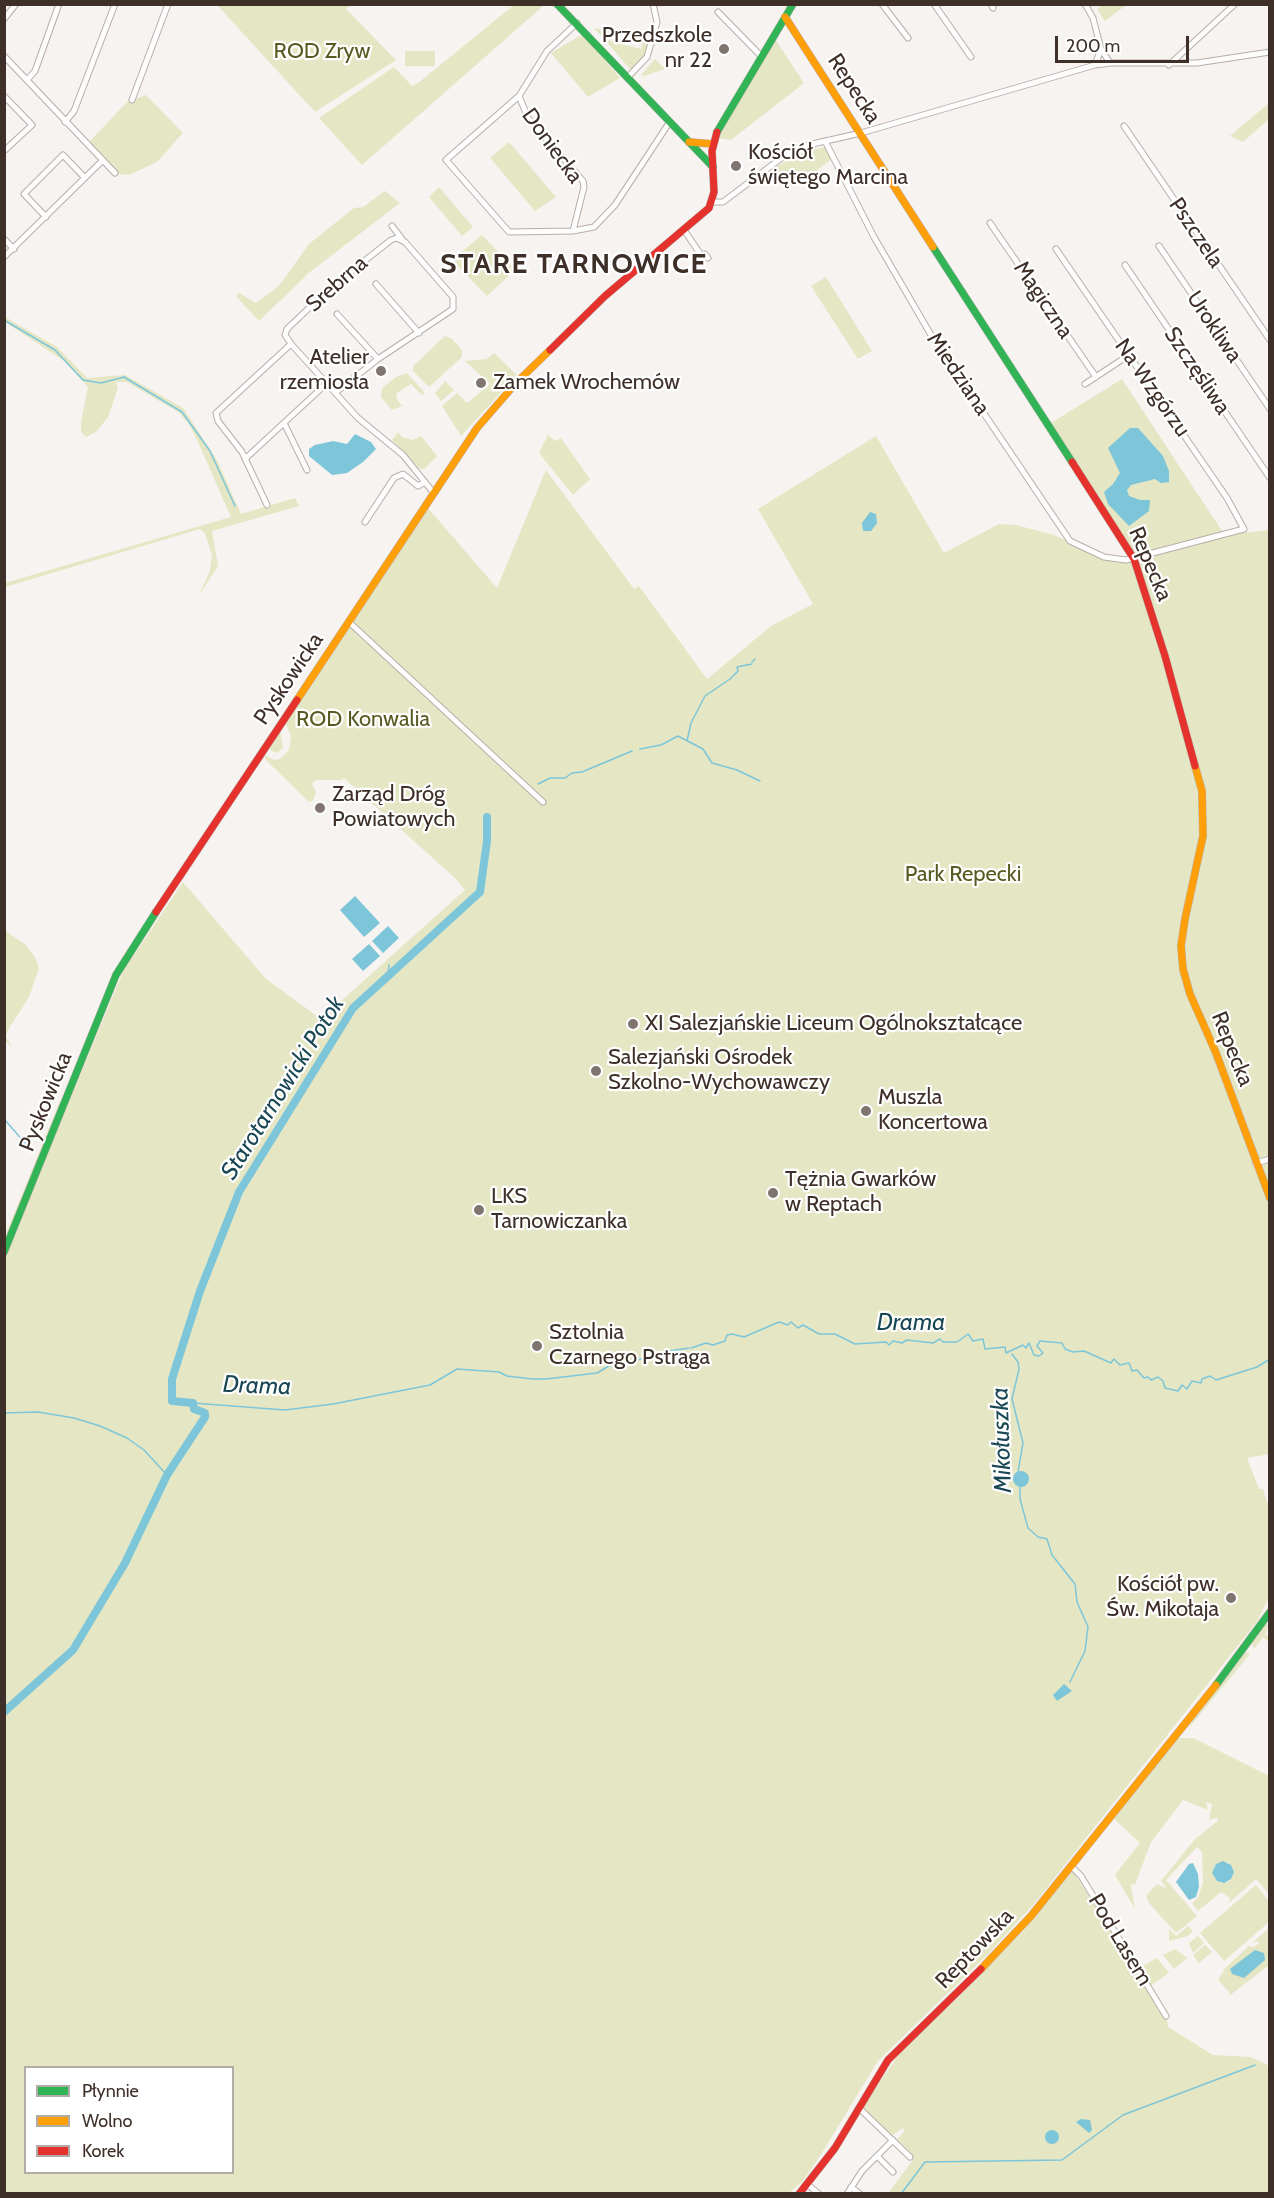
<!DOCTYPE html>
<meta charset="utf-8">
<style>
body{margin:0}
#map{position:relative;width:1274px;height:2198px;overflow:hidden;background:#f7f3f1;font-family:Cabin,sans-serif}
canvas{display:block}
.frame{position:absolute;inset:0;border:6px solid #3e2f28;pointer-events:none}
.legend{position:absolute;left:24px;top:2066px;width:210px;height:108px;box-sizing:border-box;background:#fff;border:2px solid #b2aca9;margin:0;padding:8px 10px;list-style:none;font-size:18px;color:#3e2f28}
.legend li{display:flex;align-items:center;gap:12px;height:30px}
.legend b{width:30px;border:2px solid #b2aca9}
.scale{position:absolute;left:1055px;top:36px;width:134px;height:27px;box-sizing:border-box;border:3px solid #3e2f28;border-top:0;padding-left:8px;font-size:18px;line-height:21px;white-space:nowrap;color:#3e2f28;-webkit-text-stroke:4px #fff;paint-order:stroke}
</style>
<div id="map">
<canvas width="1274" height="2198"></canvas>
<div class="frame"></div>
<ul class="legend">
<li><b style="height:8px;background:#30b455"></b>Płynnie</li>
<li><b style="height:8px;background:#ff9f0a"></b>Wolno</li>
<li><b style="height:8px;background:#e5322d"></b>Korek</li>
</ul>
<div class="scale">200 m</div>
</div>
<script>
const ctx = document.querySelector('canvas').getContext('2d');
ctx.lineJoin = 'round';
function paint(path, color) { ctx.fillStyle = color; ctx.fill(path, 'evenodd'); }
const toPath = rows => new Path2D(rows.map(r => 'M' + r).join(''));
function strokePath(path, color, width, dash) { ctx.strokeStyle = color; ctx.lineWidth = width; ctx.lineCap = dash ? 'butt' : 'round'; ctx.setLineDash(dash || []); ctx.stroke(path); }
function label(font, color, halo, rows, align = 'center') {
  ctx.font = font + ' Cabin,sans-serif'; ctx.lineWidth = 4.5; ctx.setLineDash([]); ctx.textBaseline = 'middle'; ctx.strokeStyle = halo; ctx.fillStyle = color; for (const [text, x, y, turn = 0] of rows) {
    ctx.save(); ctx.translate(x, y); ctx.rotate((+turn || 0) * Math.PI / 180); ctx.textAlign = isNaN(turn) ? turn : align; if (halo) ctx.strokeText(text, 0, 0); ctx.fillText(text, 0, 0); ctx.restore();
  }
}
const green = toPath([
 [217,5,351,5,346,9,396,60,315,112],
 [514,5,540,5,542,7,362,165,319,118,394,67,412,86,418,83],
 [1102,5,1102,4,1126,5,1105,21,1097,9],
 [594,28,614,32,609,32,607,40,641,49,643,41,638,38,649,41,644,56,631,70],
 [583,34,620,78,588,97,551,53],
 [775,39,804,83,731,140,718,138],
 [405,51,435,51,435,66,405,66],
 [655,59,665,69,644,76,641,75],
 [146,95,183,133,157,162,129,175,119,174,89,142,127,102],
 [1269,103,1269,119,1243,142,1230,136],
 [509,142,556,197,535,211,490,158],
 [825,147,832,159,805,179,778,185,769,171,802,152],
 [439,187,473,227,462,236,429,197],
 [385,191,400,203,310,272,259,321,236,296,239,293,256,303,279,286,309,244,354,208,363,207],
 [482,235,515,270,487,296,452,260],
 [826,277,872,351,858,359,811,286],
 [5,317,57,347,87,378,125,375,183,408,217,460,241,514,295,498,299,506,212,531,218,566,198,597,210,571,212,555,205,533,200,529,5,587,5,583,231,517,198,442,189,424,178,412,127,382,116,382,118,388,108,417,97,431,86,437,81,432,81,422,88,387,64,361,5,322],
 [445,336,451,338,462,350,462,357,429,387,413,371,413,366],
 [494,353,517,375,461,436,442,406,457,393,467,403,490,384,465,361,487,359],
 [407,373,425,393,422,395,411,384,397,393,396,398,402,406,392,410,381,397,382,388,396,377],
 [1122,379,1222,531,1222,535,1269,530,1270,1454,1247,1458,1259,1489,1263,1489,1267,1503,1269,1502,1269,1597,1258,1620,1034,1904,989,1953,878,2061,820,2156,802,2182,789,2193,5,2193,4,1258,130,955,132,958,183,882,266,979,321,1019,465,890,456,879,344,778,341,780,315,780,312,784,316,792,313,800,309,802,266,760,264,755,274,760,280,759,289,750,291,736,286,724,428,508,497,588,546,470,634,589,639,586,707,679,771,626,813,604,758,509,876,436,944,553,999,524,1016,525,1054,535,1113,561,1138,561,1051,423],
 [26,2068,232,2068,232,2172,26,2172],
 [445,381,454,390,441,401,435,393],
 [398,432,402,437,413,440,421,436,437,456,424,469,420,469,392,440],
 [548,435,555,441,561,438,590,479,573,495,539,453],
 [280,730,283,748,277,753,270,750,270,746],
 [4,930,26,945,35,957,39,968,29,997,8,1030,6,1037,12,1047,5,1041],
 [60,1101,61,1105,5,1245,5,1236],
 [1265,1624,1269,1625,1265,1634,1269,1637,1269,1642,1263,1637,1254,1649,1252,1643],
 [1245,1651,1250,1654,1188,1729,1196,1713],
 [1178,1738,1193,1738,1269,1776,1269,1894,1256,1879,1229,1903,1230,1898,1221,1892,1198,1911,1192,1904,1198,1897,1203,1883,1202,1852,1197,1847,1166,1880,1197,1916,1176,1933,1149,1903,1146,1896,1157,1884,1167,1889,1161,1881,1195,1839,1218,1821,1217,1818,1209,1820,1212,1804,1206,1802,1208,1810,1183,1800,1151,1842,1135,1885,1132,1883,1131,1887,1135,1909,1115,1875,1140,1843,1114,1819],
 [1223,1861,1229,1863,1233,1875,1229,1881,1222,1883,1214,1877,1214,1866],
 [1072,1870,1157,2001,1167,2018,1168,2027,1213,2055,1251,2057,1266,2064,1270,2070,1269,2193,888,2193,913,2160,912,2154,897,2139,904,2132,903,2128,891,2136,863,2109,865,2104,903,2048,959,1997,1025,1929],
 [1256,1885,1269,1901,1269,1922,1224,1961,1200,1933],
 [1188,1926,1193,1931,1188,1936,1169,1941,1169,1929,1176,1936],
 [1269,1928,1269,1965,1229,1996,1230,1993,1218,1980,1222,1973,1226,1972,1222,1971,1249,1946,1254,1947,1259,1943,1257,1941,1251,1944],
 [1198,1936,1204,1943,1193,1953,1189,1943],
 [1205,1945,1212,1952,1199,1963,1193,1955],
 [1175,1949,1187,1958,1174,1969,1163,1955],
 [1157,1958,1169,1973,1150,1986,1139,1968]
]);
const water = toPath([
 [1130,428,1138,428,1163,456,1169,471,1169,482,1161,483,1155,479,1131,485,1127,490,1129,496,1140,500,1150,500,1149,511,1129,526,1108,504,1104,492,1113,484,1120,473,1108,448],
 [355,434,371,442,376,449,363,462,347,473,332,475,309,456,309,449,315,445,333,441,347,444],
 [870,512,876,514,877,523,871,531,863,531,862,523],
 [355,896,380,923,364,937,340,910],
 [388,926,399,938,383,953,372,941],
 [369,944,380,956,363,971,352,959],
 '1013 1479a8 8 0 1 1 16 0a8 8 0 1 1-16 0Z',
 [1064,1684,1072,1691,1057,1701,1053,1695],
 [1223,1861,1231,1865,1234,1872,1231,1879,1224,1883,1217,1881,1212,1873,1216,1864],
 [1193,1863,1198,1874,1199,1887,1196,1897,1189,1900,1176,1882,1189,1864],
 [1255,1950,1264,1953,1265,1960,1244,1978,1232,1974,1230,1969],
 [1081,2119,1090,2120,1092,2130,1089,2133,1076,2122],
 '1045 2137a7 7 0 1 1 14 0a7 7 0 1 1-14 0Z'
]);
const stream = toPath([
 [4,320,55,350,83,380,101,383,124,377,182,412,210,451,235,506],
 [752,662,755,659],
 [687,741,691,723,705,696,730,679,738,671,737,667,752,664],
 [640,749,661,745,678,736,703,749,712,763,737,770,760,781],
 [538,784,550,778,565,778,572,773,582,772,632,751],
 [388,975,389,965],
 [4,1119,33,1152],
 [691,1348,706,1343,713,1345,725,1341,727,1335,732,1334,744,1337,779,1322,788,1325,791,1322,798,1328,803,1325,819,1334,835,1334,855,1344,886,1342,889,1345,893,1341,902,1343,907,1340,933,1343,940,1339,943,1342,957,1342,968,1334,973,1341,983,1339,985,1349,1005,1347,1006,1353,1023,1345,1026,1348,1029,1343,1034,1355,1039,1356,1043,1353,1037,1346,1040,1341,1062,1343,1065,1349,1073,1352,1084,1351,1111,1363,1114,1359,1120,1365,1129,1363,1132,1371,1137,1370,1144,1378,1148,1377,1151,1380,1158,1377,1163,1381,1165,1388,1178,1391,1182,1385,1187,1389,1192,1381,1201,1383,1202,1379,1210,1376,1216,1380,1257,1367,1270,1359],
 [1012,1354,1018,1362,1019,1369,1012,1399,1023,1443,1018,1472],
 [193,1403,285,1410,333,1404,430,1385,457,1369,499,1372,507,1376,532,1379,546,1379,597,1373,609,1366,650,1357,655,1353,689,1348],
 [4,1413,38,1412,74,1418,100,1426,127,1438,144,1450,167,1475],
 [1020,1486,1020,1499,1028,1528,1038,1537,1047,1539,1052,1555,1075,1584,1077,1602,1088,1627,1085,1651,1070,1682],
 [901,2194,925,2162,1062,2160,1123,2115,1255,2065]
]);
const river = toPath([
 [4,1712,73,1650,125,1563,167,1475,205,1417,205,1413,194,1409,193,1403,172,1401,172,1379,200,1291,239,1192,353,1008,480,892,487,841,487,817]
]);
const street = toPath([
 [882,4,908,38],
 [934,4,971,57],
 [991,4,993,8],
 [1085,4,1093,18,1101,49,1110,63],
 [718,12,761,56],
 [4,19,16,4],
 [577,23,547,51,519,96,446,160,509,232,573,231,594,227,615,205,669,123],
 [4,56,115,173],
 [1095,65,1101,49],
 [1169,65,1235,4],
 [627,78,647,57,657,22,653,4],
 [27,80,35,71,59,4],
 [4,96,32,125,4,151],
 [519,96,528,118,583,181,584,187,573,231],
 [132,100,168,4],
 [65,122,74,111,115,4],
 [1124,126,1270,340],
 [825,141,874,237,931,335,1070,541,1104,557,1126,560,1244,529,1227,498,1056,249],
 [712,202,723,202,788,153,799,147,861,133,1095,65,1111,63,1197,63,1270,52],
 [46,217,24,194,63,155,85,178],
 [990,223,1096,377],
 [392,226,402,239],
 [684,230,701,255,705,254,708,258],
 [4,239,14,249],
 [1159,246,1270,409],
 [4,257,102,161],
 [1125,265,1270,478],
 [376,284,419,333],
 [337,314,378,359],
 [292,345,285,335,287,329,330,288,391,240,397,238,405,242,453,297,453,309,378,359,336,392],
 [1085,384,1129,355],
 [284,423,307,470],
 [245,459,327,383],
 [267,505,242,452,218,421,216,413,291,344,358,418,403,455,433,492],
 [365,522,394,478,403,474,418,486,425,482],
 [349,622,543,802],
 [1256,1163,1270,1159],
 [1071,1866,1081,1876,1166,2016],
 [859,2108,910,2157],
 [877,2156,893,2172],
 [808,2185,819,2194],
 [851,2187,860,2194],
 [847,2194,862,2171,893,2140]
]);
const fast = toPath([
 [557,4,713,167],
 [717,132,793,4],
 [933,247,1072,462],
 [4,1252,116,975,156,912],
 [1216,1685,1270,1612]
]);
const slow = toPath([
 [785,17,933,247],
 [689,142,713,144],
 [297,700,477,428,516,383,550,350],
 [1195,766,1202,791,1203,836,1185,919,1181,946,1183,969,1190,994,1216,1053,1270,1198],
 [981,1969,1031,1916,1216,1685]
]);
const jam = toPath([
 [550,350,605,296,709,208,714,192,712,151,717,132],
 [1072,462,1134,559,1165,656,1195,766],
 [156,912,297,700],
 [799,2194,835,2148,888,2060,981,1969]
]);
const markers = [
 [724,49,6,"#7f746e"],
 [736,166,6,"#7f746e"],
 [381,371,6,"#7f746e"],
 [481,383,6,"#7f746e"],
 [320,808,6,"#7f746e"],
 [633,1024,6,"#7f746e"],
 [596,1071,6,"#7f746e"],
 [866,1111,6,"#7f746e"],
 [773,1193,6,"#7f746e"],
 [479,1210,6,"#7f746e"],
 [537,1346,6,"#7f746e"],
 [1231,1598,6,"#7f746e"]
];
const poiNames = [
 ["Przedszkole",712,36,"right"],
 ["nr 22",712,61,"right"],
 ["Kościół",748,153],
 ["świętego Marcina",748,178],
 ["Atelier",369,358,"right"],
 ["rzemiosła",369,383,"right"],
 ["Zamek Wrochemów",493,383],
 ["Zarząd Dróg",332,795],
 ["Powiatowych",332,820],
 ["XI Salezjańskie Liceum Ogólnokształcące",645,1024],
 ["Salezjański Ośrodek",608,1058],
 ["Szkolno-Wychowawczy",608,1083],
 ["Muszla",878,1098],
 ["Koncertowa",878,1123],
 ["Tężnia Gwarków",785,1180],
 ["w Reptach",785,1205],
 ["LKS",491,1197],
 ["Tarnowiczanka",491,1222],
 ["Sztolnia",549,1333],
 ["Czarnego Pstrąga",549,1358],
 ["Kościół pw.",1219,1585,"right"],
 ["Św. Mikołaja",1219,1610,"right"]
];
const parkNames = [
 ["ROD Zryw",322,52],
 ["ROD Konwalia",363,720],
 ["Park Repecki",963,875]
];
const streetNames = [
 ["Repecka",854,89,57],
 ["Doniecka",552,146,54],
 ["Pszczela",1196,233,56],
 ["Srebrna",337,284,-41],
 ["Magiczna",1043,300,56],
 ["Urokliwa",1214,327,56],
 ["Szczęśliwa",1197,371,56],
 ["Miedziana",958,374,56],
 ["Na Wzgórzu",1152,388,55],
 ["Repecka",1150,564,67],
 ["Pyskowicka",289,679,-56],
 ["Repecka",1232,1049,68],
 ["Pyskowicka",46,1102,-68],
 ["Pod Lasem",1120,1940,59],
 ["Reptowska",975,1949,-46]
];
const waterNames = [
 ["Starotarnowicki Potok",283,1088,-58],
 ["Drama",911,1323],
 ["Drama",257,1386,2],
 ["Mikołuszka",1002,1440,-92]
];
const districtNames = [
 ["STARE TARNOWICE",574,265]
];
paint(green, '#e5e6c3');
paint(water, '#7dc6d9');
strokePath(stream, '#7dc6d9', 1.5);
strokePath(river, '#7dc6d9', 8);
strokePath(street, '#b6aeaa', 7);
strokePath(fast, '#b6aeaa', 8);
strokePath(slow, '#b6aeaa', 8);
strokePath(jam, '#b6aeaa', 8);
strokePath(street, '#fefdfd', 5);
strokePath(fast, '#30b455', 7);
strokePath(slow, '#ff9f0a', 7);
strokePath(jam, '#e5322d', 7);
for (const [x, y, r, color] of markers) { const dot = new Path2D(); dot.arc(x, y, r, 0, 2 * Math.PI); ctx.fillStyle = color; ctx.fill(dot); strokePath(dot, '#fff', 2); }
label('22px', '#3e2f28', '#fff', poiNames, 'left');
label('22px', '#585b21', '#fff', parkNames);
label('22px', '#3e2f28', '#fff', streetNames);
label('italic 24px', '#1a4754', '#fff', waterNames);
ctx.letterSpacing = '1.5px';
label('bold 28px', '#3e2f28', '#fff', districtNames);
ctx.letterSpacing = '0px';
</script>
